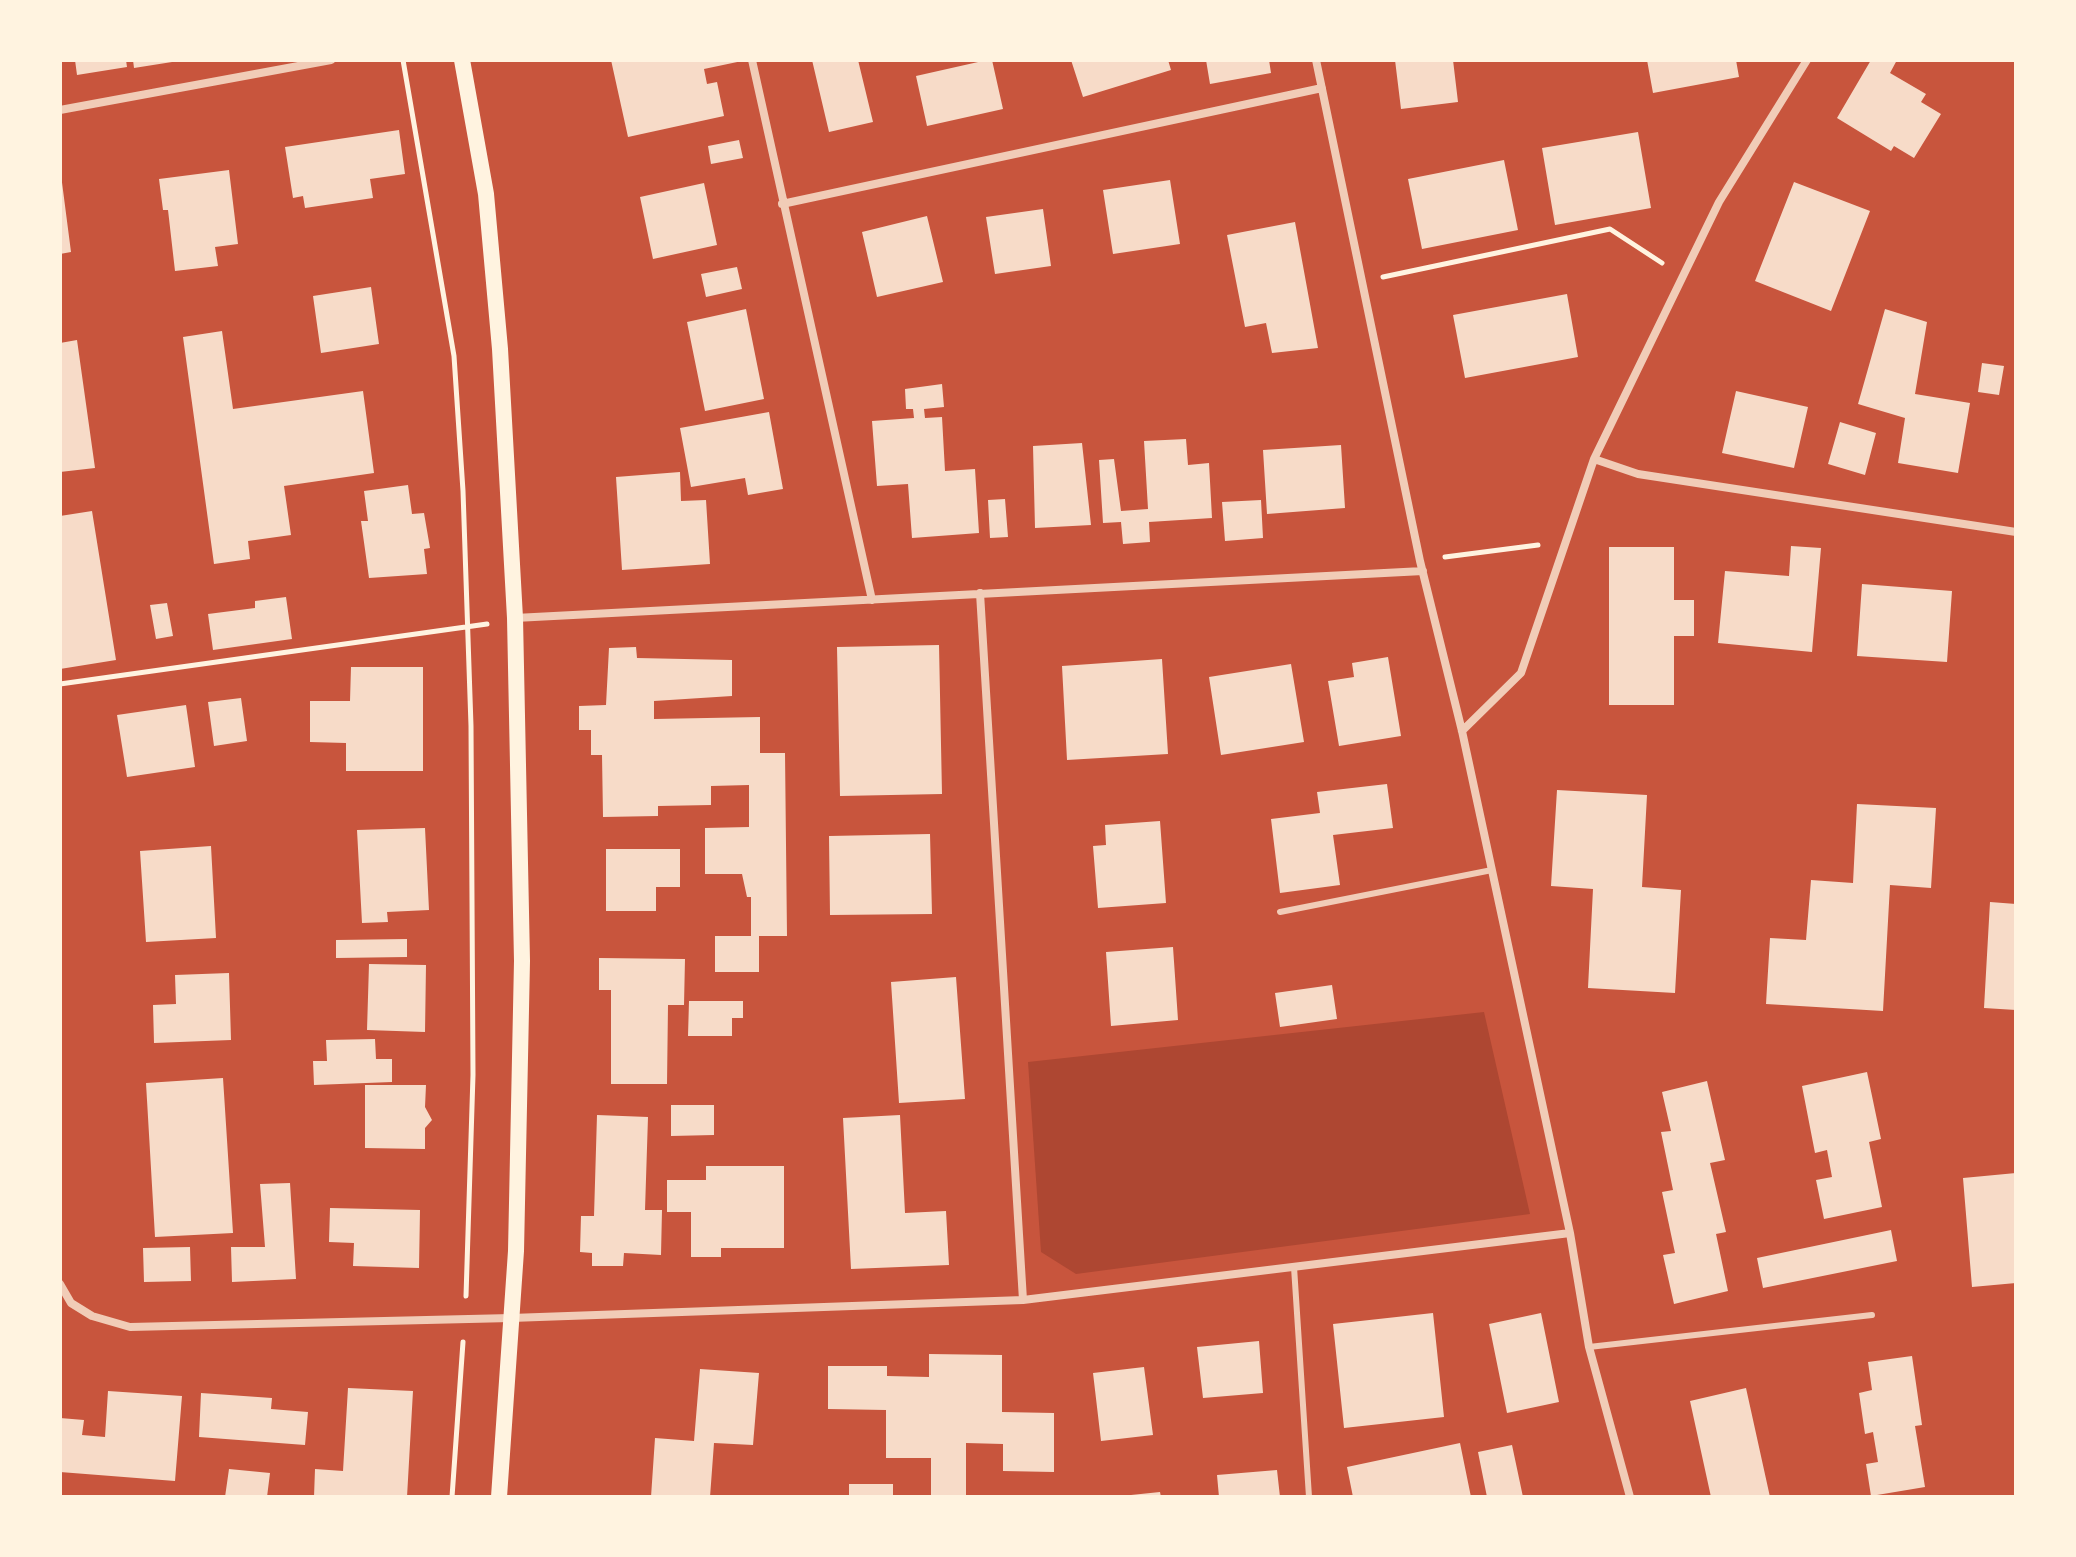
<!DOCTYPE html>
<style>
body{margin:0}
#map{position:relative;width:2076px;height:1557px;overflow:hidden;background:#c8553d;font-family:"Open Sans",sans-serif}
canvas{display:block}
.frame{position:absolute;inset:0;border:62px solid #fff3e0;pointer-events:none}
</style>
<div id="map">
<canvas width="2076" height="1557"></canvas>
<div class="frame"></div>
</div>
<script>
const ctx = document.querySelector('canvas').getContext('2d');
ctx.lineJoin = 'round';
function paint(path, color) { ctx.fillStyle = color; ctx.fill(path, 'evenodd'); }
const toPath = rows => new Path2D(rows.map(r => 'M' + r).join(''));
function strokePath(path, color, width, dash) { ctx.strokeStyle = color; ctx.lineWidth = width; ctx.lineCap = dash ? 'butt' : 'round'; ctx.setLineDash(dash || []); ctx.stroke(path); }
const green = toPath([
 [1484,1012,1530,1214,1076,1274,1041,1252,1028,1062]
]);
const building = toPath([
 [75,60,126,60,127,67,77,75],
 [133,60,172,60,172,62,134,68],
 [611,60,741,60,742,61,704,69,707,84,717,82,724,116,628,137],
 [812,60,858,60,873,122,829,132],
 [987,60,992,60,1003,109,927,126,916,76],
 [1071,60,1168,60,1171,70,1083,97],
 [1206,60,1269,60,1271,73,1210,84],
 [1395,60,1453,60,1458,102,1401,109],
 [1647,60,1736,60,1739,77,1653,93],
 [1871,60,1897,60,1890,73,1926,94,1921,102,1941,114,1914,158,1894,146,1891,151,1837,118],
 [399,130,405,174,370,179,373,198,305,208,303,196,293,198,285,147],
 [1638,132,1651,208,1555,225,1542,148],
 [739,140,743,158,711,164,708,146],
 [1504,160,1518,230,1422,249,1408,179],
 [60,167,71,252,60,254],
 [229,170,238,244,215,247,218,266,175,271,168,210,163,210,159,179],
 [1170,180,1180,244,1113,254,1103,190],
 [1794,182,1870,211,1831,311,1755,281],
 [704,183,717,245,653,259,640,197],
 [1043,209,1051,266,995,274,986,217],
 [927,216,943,282,877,297,862,232],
 [1295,222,1318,348,1272,353,1266,323,1245,327,1227,235],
 [737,267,742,289,706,297,701,274],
 [371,287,379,344,321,353,313,296],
 [1567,294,1578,357,1465,378,1453,315],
 [746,309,764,399,705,411,687,322],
 [1885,309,1927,322,1915,394,1970,403,1958,473,1898,463,1905,418,1858,404],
 [222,331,233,409,363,391,374,473,284,486,291,535,248,541,250,559,214,564,183,337],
 [77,340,95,468,60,472,60,343],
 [1982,363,2004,366,1999,395,1978,392],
 [942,384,944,407,924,409,925,418,942,417,945,471,975,469,979,533,912,538,908,484,877,486,872,421,914,418,913,409,906,409,905,389],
 [1736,391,1808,407,1794,468,1722,453],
 [769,412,783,489,748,495,745,478,691,487,680,428],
 [1840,422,1876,433,1865,475,1828,464],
 [1186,439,1188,465,1209,463,1212,518,1149,522,1150,542,1123,544,1121,522,1103,523,1099,460,1114,459,1121,511,1148,509,1144,441],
 [1082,443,1091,525,1035,528,1033,446],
 [1341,445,1345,508,1267,514,1263,450],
 [680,472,681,501,706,500,710,564,622,570,616,477],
 [408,485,412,514,424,513,430,548,424,549,427,574,369,578,361,521,368,521,364,491],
 [1005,499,1008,537,990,538,988,500],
 [1261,500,1263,538,1225,541,1222,502],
 [92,511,116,660,60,669,60,516],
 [1791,546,1821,548,1812,652,1718,643,1725,571,1789,576],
 [1609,547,1674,547,1674,600,1694,600,1694,636,1674,636,1674,705,1609,705],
 [1862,584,1952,591,1947,662,1857,656],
 [286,597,292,639,213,650,208,614,255,608,255,601],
 [167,603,173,636,156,639,150,605],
 [939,645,942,794,840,796,837,647],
 [636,647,637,658,732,660,732,696,654,701,654,719,760,717,760,753,785,753,787,936,759,936,759,972,715,972,715,936,751,936,751,897,747,897,742,874,705,874,705,828,749,827,749,785,711,786,711,805,658,806,658,816,603,817,602,755,591,755,591,730,579,730,579,706,606,705,609,648],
 [1388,657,1401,736,1339,746,1328,681,1354,677,1352,663],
 [1162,659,1168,754,1067,760,1062,666],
 [1291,664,1304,742,1221,755,1209,677],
 [351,667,423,667,423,771,346,771,346,743,310,742,310,701,350,701],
 [241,698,247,741,214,746,208,702],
 [186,705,195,767,127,777,117,715],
 [1387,784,1393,828,1333,835,1340,885,1280,893,1271,819,1320,813,1317,792],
 [1557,790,1647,795,1642,887,1681,890,1675,993,1588,988,1593,889,1551,886],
 [1857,804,1936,808,1931,888,1890,885,1883,1011,1766,1004,1770,938,1806,940,1811,880,1853,883],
 [1160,821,1166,903,1098,908,1093,846,1106,845,1105,825],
 [425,828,429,910,387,912,388,922,362,923,357,830],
 [930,834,932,914,830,915,829,836],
 [211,846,216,938,146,942,140,851],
 [606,849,680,849,680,887,656,887,656,911,606,911],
 [1990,902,2016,904,2016,1010,1984,1008],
 [407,939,407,957,336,958,336,940],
 [1173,947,1178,1020,1111,1026,1106,952],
 [599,958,685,959,684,1005,668,1005,667,1084,611,1084,611,990,599,990],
 [369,964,426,965,425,1032,367,1030],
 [229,973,231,1040,154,1043,153,1005,176,1004,175,975],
 [956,977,965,1099,899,1103,891,982],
 [1332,985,1337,1019,1280,1027,1275,993],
 [689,1001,743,1001,743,1018,732,1018,732,1036,688,1036],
 [375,1039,376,1059,392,1059,392,1082,314,1085,313,1061,327,1061,326,1040],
 [1867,1072,1881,1139,1869,1142,1882,1207,1824,1219,1816,1180,1832,1177,1827,1150,1815,1153,1802,1086],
 [223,1078,233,1233,155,1237,146,1083],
 [1707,1081,1725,1160,1710,1163,1726,1232,1716,1234,1728,1291,1674,1304,1663,1255,1675,1253,1662,1192,1673,1190,1661,1132,1671,1131,1662,1092],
 [365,1085,426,1085,425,1107,432,1120,425,1128,425,1149,365,1148],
 [671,1105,714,1105,714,1135,671,1136],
 [597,1115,648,1117,645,1210,662,1210,661,1255,624,1253,623,1266,592,1266,592,1253,580,1252,581,1216,594,1216],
 [900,1115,905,1213,946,1211,949,1265,851,1269,843,1118],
 [706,1166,784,1166,784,1248,721,1248,721,1257,691,1257,691,1212,667,1212,667,1180,706,1180],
 [2016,1173,2016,1283,1972,1287,1963,1178],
 [290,1183,296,1279,232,1282,231,1247,265,1247,260,1184],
 [330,1208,420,1210,419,1268,353,1266,354,1243,329,1242],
 [1891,1230,1897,1261,1763,1288,1757,1258],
 [190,1247,191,1281,144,1282,143,1248],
 [1433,1313,1444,1417,1344,1428,1333,1324],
 [1541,1313,1559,1402,1507,1413,1489,1324],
 [1259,1341,1263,1393,1203,1398,1197,1347],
 [929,1354,1002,1355,1002,1412,1054,1413,1054,1472,1003,1471,1003,1444,966,1443,966,1497,931,1497,931,1458,886,1458,886,1410,828,1409,828,1366,887,1366,887,1376,929,1377],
 [1912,1356,1922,1425,1915,1426,1925,1487,1871,1496,1866,1464,1878,1462,1873,1432,1865,1434,1859,1393,1872,1390,1868,1362],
 [1144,1367,1153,1435,1101,1441,1093,1373],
 [700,1369,759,1373,753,1445,714,1443,710,1497,651,1497,655,1438,694,1441],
 [348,1388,413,1391,407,1497,314,1497,315,1469,343,1471],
 [1746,1388,1770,1497,1711,1497,1690,1401],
 [108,1391,182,1396,175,1481,60,1472,60,1418,84,1420,82,1435,105,1437],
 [201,1393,272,1398,271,1409,308,1412,305,1445,199,1437],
 [1460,1443,1471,1497,1353,1497,1347,1467],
 [1512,1445,1523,1497,1487,1497,1478,1452],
 [229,1469,270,1473,267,1497,225,1497],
 [1277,1470,1280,1497,1219,1497,1217,1475],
 [849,1484,893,1484,893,1497,849,1497],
 [1160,1492,1161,1497,1131,1497,1131,1495]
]);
const path = toPath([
 [403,60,454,356,463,491,471,726,473,1075,466,1296],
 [1383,277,1610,229,1662,263],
 [1445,557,1538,545],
 [60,684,487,624],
 [452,1497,463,1342]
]);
const service = toPath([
 [1280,912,1492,870],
 [1294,1267,1309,1497],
 [1589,1347,1872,1315]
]);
const minor = toPath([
 [752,60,872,600],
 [1316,60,1420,561,1462,731,1570,1233,1589,1347,1630,1497],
 [60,110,331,60],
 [782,204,1322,88],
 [1594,459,1638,474,2016,532],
 [980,593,1023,1300],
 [515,618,1423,571],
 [1462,731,1521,673,1594,459,1719,202,1807,60],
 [60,1284,71,1303,92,1316,130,1327,511,1318,1023,1300,1570,1233]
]);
const secondary = toPath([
 [462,60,486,194,500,349,515,618,522,961,516,1251,499,1497]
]);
paint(green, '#ae4732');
paint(building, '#f7dbc8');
strokePath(path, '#fff3e0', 5);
strokePath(service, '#f1ccb7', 6);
strokePath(minor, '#f1ccb7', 8);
strokePath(secondary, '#fff3e0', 16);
</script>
